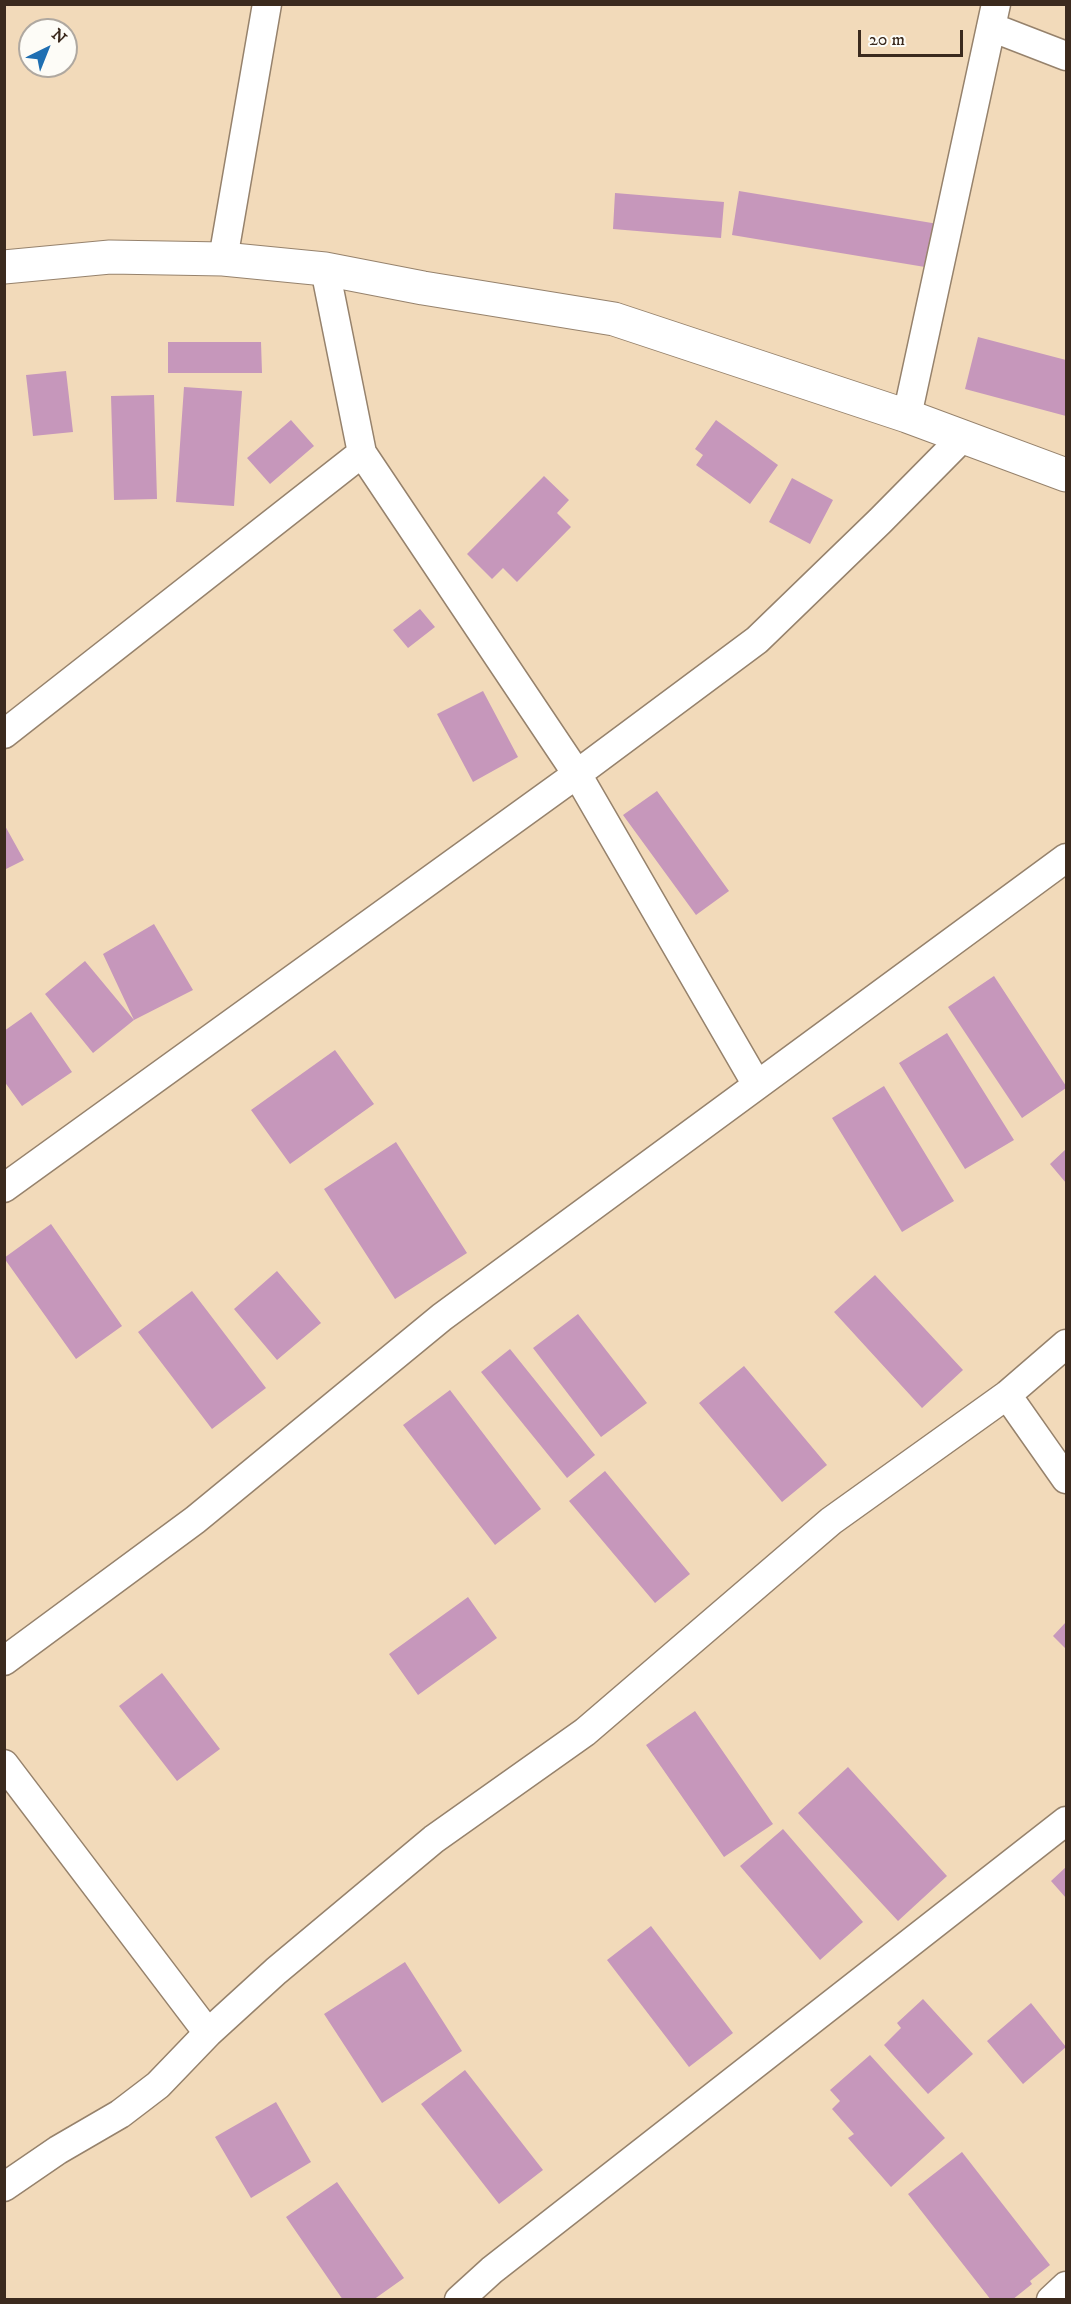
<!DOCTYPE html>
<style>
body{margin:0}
#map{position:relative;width:1071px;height:2304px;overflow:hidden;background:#f2daba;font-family:"IM FELL DW Pica",serif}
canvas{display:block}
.frame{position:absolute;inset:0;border:6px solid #3b2a1e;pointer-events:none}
.north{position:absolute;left:18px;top:18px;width:60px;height:60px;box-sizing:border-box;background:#fdfcf7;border:2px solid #afa8a0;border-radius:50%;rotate:43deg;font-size:16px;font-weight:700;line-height:24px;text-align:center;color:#3b2a1e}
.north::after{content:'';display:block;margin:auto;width:21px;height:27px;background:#1f6fb2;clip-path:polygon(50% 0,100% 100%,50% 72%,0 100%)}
.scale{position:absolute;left:858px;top:30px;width:105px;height:27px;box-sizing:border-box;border:3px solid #3b2a1e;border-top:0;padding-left:8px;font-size:18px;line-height:21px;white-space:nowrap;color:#3b2a1e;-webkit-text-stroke:4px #fdfcf7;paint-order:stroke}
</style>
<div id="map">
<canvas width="1071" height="2304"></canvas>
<div class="frame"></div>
<div class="north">N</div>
<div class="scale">20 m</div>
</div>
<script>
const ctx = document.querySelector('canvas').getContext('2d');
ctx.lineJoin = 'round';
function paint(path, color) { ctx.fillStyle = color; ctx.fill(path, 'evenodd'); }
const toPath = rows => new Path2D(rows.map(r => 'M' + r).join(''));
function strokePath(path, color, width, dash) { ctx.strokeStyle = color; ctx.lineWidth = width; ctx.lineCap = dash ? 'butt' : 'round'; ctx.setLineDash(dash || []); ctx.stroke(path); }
const building = toPath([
 [739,191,938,224,931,268,732,235],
 [615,193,724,202,721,238,613,229],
 [978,337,1066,360,1066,416,965,389],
 [168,342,261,342,262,373,168,373],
 [66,371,73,432,33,436,26,375],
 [184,387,242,391,234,506,176,502],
 [154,395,157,499,114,500,111,396],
 [291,420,314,446,270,484,247,458],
 [716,420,778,465,750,504,696,465,703,455,695,449],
 [544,476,569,500,557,513,571,527,517,582,503,568,492,579,467,554],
 [792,478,833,500,810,544,769,522],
 [420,609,435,627,408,648,393,630],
 [483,691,518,757,473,782,437,714],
 [657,791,729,891,696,915,623,815],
 [4,824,24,860,4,870],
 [154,924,193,990,134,1020,103,954],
 [85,961,134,1020,93,1053,45,994],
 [994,976,1066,1086,1066,1088,1022,1118,948,1007],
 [31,1012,72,1072,22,1106,4,1081,4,1031],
 [947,1033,1014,1140,965,1169,899,1063],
 [335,1050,374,1104,290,1164,251,1110],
 [884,1086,954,1201,902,1232,832,1118],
 [396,1142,467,1253,395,1299,324,1189],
 [1066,1149,1066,1183,1050,1164],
 [51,1224,122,1326,76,1359,4,1258],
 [277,1271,321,1323,277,1360,234,1309],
 [875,1275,963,1370,922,1408,834,1312],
 [192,1291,266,1388,212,1429,138,1332],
 [578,1314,647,1403,601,1437,533,1348],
 [510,1349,595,1455,567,1478,481,1372],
 [744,1366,827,1465,782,1502,699,1403],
 [450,1390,541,1509,495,1545,403,1425],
 [605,1471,690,1574,655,1603,569,1501],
 [468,1597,497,1638,418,1695,389,1654],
 [1066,1622,1066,1649,1053,1636],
 [162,1673,220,1749,177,1781,119,1706],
 [695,1711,773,1824,724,1857,646,1745],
 [848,1767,947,1876,898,1921,798,1813],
 [783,1829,863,1922,820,1960,740,1866],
 [1066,1867,1066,1898,1051,1881],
 [651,1926,733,2033,689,2067,607,1960],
 [405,1962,462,2051,382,2103,324,2014],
 [923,1999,973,2054,928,2094,884,2045,901,2028,897,2023],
 [1031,2003,1066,2047,1023,2084,987,2041],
 [870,2055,945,2138,891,2187,848,2138,854,2134,832,2109,840,2101,830,2090],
 [465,2070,543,2170,499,2204,421,2104],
 [276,2102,311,2162,251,2198,215,2137],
 [962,2152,1050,2265,1030,2281,1032,2284,1012,2300,991,2300,908,2194],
 [337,2182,404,2278,373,2300,343,2300,286,2217]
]);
const minor = toPath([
 [991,27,1066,56],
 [223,259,267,4],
 [907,416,996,4],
 [362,453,577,774,757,640,880,521,964,436],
 [4,734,362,453,325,269],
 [4,1188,577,774,757,1085],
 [1007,1395,1066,1479],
 [4,1661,195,1520,442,1317,1066,858],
 [4,1764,208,2033],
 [4,2187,58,2150,120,2114,158,2085,208,2033,276,1971,434,1839,585,1732,831,1521,1007,1395,1066,1344],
 [459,2300,492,2270,1066,1821],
 [1051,2300,1066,2286]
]);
const tertiary = toPath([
 [4,267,110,257,223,259,325,269,423,288,614,319,907,416,1066,475]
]);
paint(building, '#c697bb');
strokePath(minor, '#96826c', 31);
strokePath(tertiary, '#96826c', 35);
strokePath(minor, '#fff', 28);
strokePath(tertiary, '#fff', 33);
</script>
